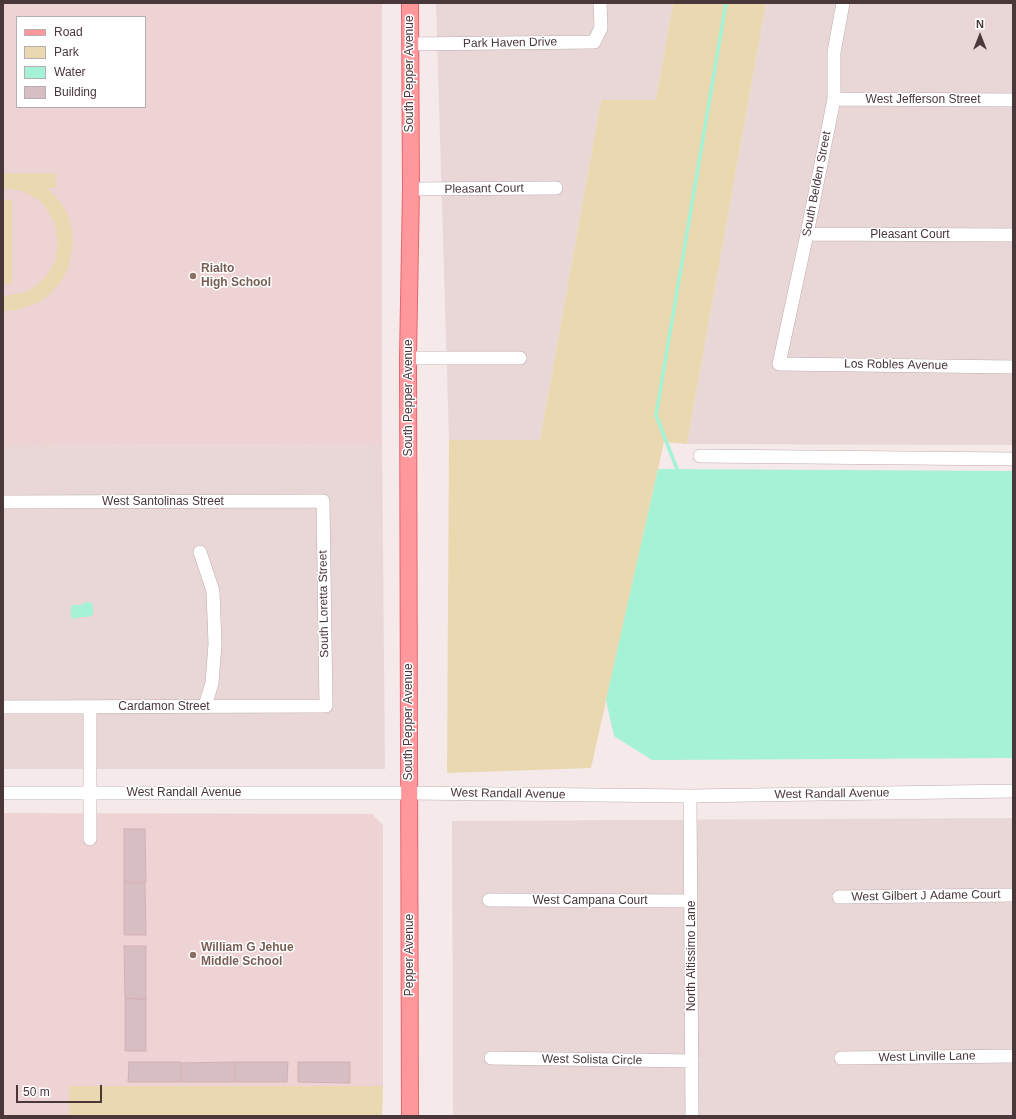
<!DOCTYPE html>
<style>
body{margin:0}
#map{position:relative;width:1016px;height:1119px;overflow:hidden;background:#f5e9ea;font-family:Helvetica,sans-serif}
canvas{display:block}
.frame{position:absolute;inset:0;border:4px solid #49373a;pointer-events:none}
.legend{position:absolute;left:16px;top:16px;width:130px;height:92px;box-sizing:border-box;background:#fff;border:1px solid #b6afb0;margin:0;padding:5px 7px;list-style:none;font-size:12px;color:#49373a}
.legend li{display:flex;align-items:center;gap:8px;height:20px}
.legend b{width:20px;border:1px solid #b6afb0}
.north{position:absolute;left:960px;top:16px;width:40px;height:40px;-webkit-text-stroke:3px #fff;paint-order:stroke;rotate:0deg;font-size:11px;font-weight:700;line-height:16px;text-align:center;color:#49373a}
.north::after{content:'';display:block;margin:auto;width:14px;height:18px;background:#49373a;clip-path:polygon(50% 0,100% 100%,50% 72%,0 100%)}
.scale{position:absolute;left:16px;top:1085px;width:86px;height:18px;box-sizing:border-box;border:2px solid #49373a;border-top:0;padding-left:5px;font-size:12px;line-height:14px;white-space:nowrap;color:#49373a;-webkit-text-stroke:3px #fff;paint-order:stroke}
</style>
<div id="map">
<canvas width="1016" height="1119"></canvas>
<div class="frame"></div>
<ul class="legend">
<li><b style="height:5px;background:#ff989c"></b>Road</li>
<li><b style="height:11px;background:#ead8b1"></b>Park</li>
<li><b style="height:11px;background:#a5f2d7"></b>Water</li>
<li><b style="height:11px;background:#d7bec2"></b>Building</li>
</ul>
<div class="north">N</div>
<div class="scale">50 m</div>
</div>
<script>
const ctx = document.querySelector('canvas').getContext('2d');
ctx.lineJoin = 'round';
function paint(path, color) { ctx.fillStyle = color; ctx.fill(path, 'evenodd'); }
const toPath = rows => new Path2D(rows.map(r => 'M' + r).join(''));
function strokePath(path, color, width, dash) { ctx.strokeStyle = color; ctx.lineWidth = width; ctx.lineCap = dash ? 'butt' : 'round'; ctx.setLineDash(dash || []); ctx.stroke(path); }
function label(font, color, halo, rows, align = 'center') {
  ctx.font = font + ' Helvetica,sans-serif'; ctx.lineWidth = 3; ctx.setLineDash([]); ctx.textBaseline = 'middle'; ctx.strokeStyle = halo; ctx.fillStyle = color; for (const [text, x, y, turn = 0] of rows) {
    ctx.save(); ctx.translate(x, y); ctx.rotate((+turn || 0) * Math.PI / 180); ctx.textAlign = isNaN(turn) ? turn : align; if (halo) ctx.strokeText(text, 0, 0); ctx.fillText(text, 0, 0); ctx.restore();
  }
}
const residential = toPath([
 [436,3,673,3,656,100,601,100,540,440,449,440],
 [766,3,1013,3,1013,445,687,444],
 [382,445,385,769,3,769,3,446],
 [1013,818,1013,1116,453,1116,452,821]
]);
const education = toPath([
 [3,3,382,3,382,445,3,446],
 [17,17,145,17,145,107,17,107],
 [3,813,372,814,383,825,383,1086,70,1086,69,1116,3,1116]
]);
const green = toPath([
 [673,3,766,3,687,444,664,442,591,768,447,773,449,440,540,440,601,100,656,100],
 [3,173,56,173,56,188,47,188,57,198,64,208,69,218,72,230,73,242,69,266,64,277,57,286,49,295,39,302,16,310,4,311,3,311,3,296,23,293,31,289,46,277,55,261,58,242,55,224,46,207,39,200,22,191,3,188],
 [3,200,12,200,12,284,3,284],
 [69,1086,383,1086,382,1116,69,1116]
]);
const water = toPath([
 [658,469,1013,471,1013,758,652,760,614,736,606,700],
 [90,602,93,605,93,615,87,617,80,617,78,618,73,619,71,617,71,607,73,605,82,605,83,603]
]);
const stream = toPath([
 [677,469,656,415,726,3]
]);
const building = toPath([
 [124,829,145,829,146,882,124,882,124,829],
 [124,883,145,883,146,935,124,935,124,883],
 [124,946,146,946,146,999,125,998,124,946],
 [125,999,146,999,146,1051,125,1051,125,999],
 [129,1062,181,1062,181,1082,128,1082,129,1062],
 [234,1062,234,1082,182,1082,182,1063,234,1062],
 [235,1062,288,1062,287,1082,235,1082,235,1062],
 [298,1062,350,1062,350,1083,298,1082,298,1062]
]);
const minor = toPath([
 [843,3,834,52,834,99,807,234,779,364,1013,367],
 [410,44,594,42,601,28,600,3],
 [834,99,1013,100],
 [411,189,556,188],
 [807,234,1013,235],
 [408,358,520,358],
 [700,456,1013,459],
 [3,502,323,501,326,706,3,707],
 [200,552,213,591,215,644,212,683,205,706],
 [3,793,409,793,690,796,1013,791],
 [690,796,692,1116],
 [90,839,90,707],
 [839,897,1013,895],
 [489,900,691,901],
 [491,1058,692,1061],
 [841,1058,1013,1056]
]);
const major = toPath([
 [410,1116,408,358,411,189,410,3]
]);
const markers = [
 [193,276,4,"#8d6e63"],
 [193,955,4,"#8d6e63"]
];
const streetNames = [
 ["Park Haven Drive",510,43,-1],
 ["South Pepper Avenue",410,74,-90],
 ["West Jefferson Street",923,100],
 ["South Belden Street",817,184,-79],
 ["Pleasant Court",484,189,-1],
 ["Pleasant Court",910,235],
 ["Los Robles Avenue",896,365,1],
 ["South Pepper Avenue",409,398,-90],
 ["West Santolinas Street",163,502],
 ["South Loretta Street",324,604,-91],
 ["Cardamon Street",164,707],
 ["South Pepper Avenue",409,722,-90],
 ["West Randall Avenue",184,793],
 ["West Randall Avenue",508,794,1],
 ["West Randall Avenue",832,794,-1],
 ["West Gilbert J Adame Court",926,896,-1],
 ["West Campana Court",590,901],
 ["Pepper Avenue",410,955,-90],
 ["North Altissimo Lane",692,956,-90],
 ["West Linville Lane",927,1057,-1],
 ["West Solista Circle",592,1060,1]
];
const educationNames = [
 ["Rialto",201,269],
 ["High School",201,283],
 ["William G Jehue",201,948],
 ["Middle School",201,962]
];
paint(residential, '#e9d7d8');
paint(education, '#eed3d4');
paint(green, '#ead8b1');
paint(water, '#a5f2d7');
strokePath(stream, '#a5f2d7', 3.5);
paint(building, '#d7bec2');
strokePath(building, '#d2b1b6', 1);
strokePath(minor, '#c1abad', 14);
strokePath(major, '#e7656d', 18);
strokePath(minor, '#fff', 13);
strokePath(major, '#ff989c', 16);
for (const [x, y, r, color] of markers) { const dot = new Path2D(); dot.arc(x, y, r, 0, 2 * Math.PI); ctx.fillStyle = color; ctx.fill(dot); strokePath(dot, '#fff', 1.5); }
label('12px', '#49373a', '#fff', streetNames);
label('bold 12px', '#785e54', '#fff', educationNames, 'left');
</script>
